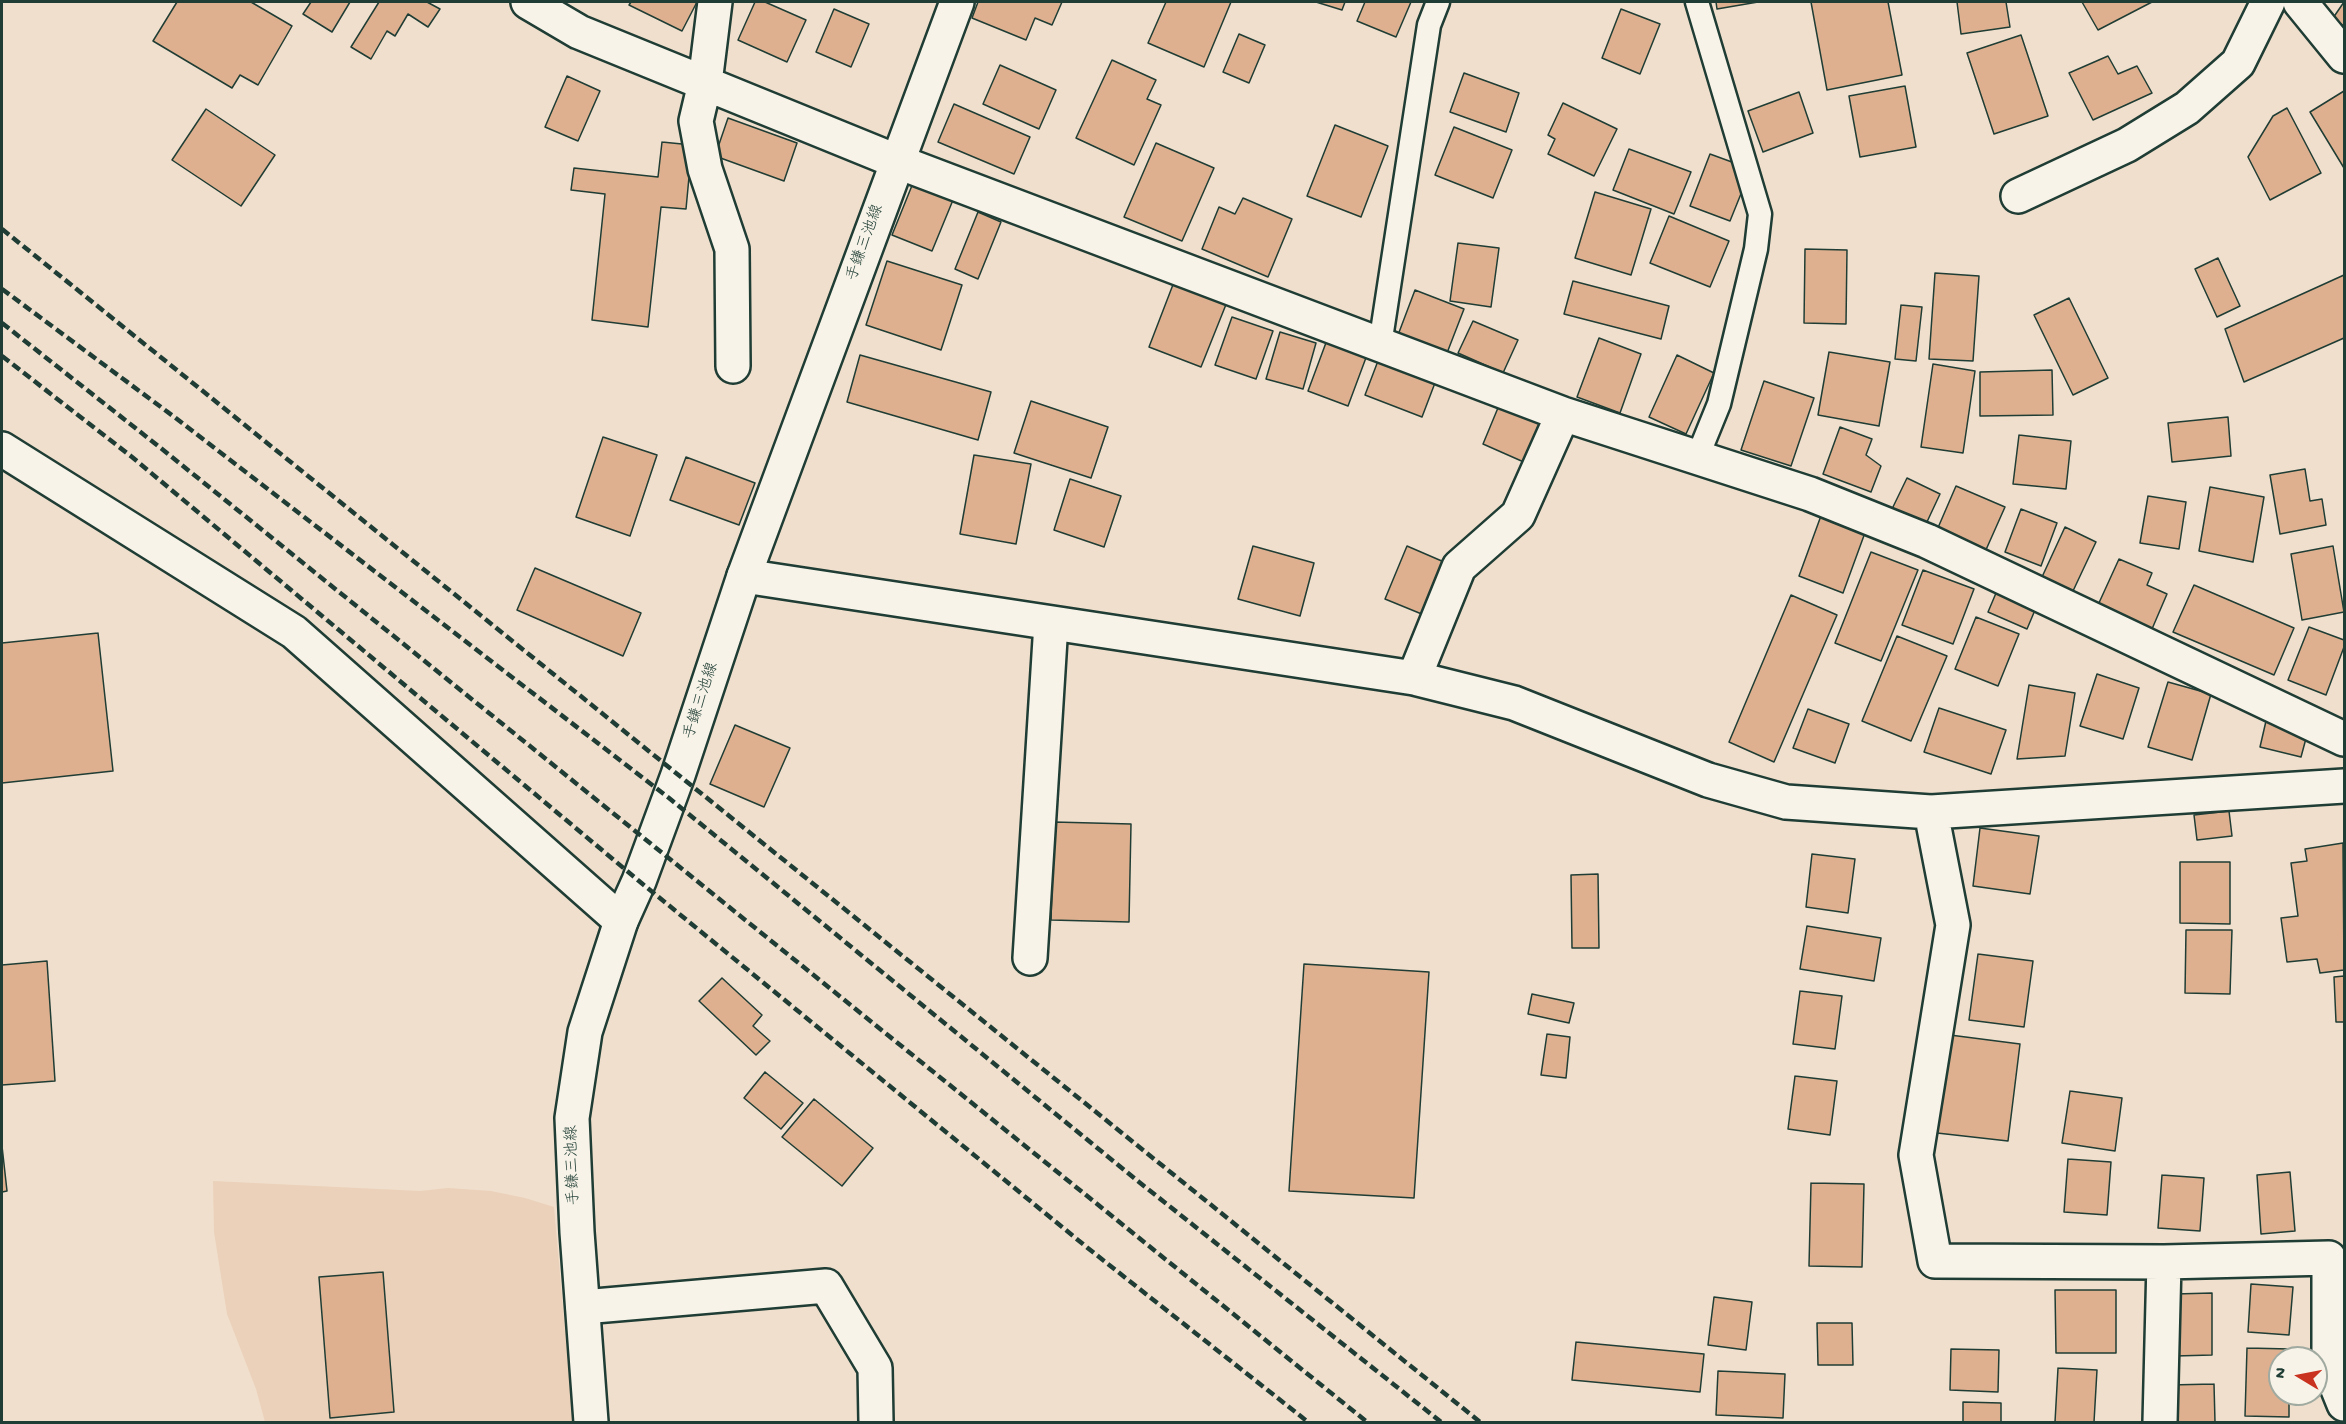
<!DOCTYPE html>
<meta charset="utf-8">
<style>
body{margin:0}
#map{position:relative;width:2346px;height:1424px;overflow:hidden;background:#f0dfcd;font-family:"Gochi Hand",sans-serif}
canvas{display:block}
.frame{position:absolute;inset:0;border:3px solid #1f3d34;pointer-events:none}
.north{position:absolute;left:2268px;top:1346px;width:60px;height:60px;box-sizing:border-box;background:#f7f3e8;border:2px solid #a1aaa0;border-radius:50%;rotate:280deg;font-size:16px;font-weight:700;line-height:24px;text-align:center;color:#1f3d34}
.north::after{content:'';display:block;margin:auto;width:21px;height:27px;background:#c8321e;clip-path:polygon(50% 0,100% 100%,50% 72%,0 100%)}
</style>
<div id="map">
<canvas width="2346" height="1424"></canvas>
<div class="frame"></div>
<div class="north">N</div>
</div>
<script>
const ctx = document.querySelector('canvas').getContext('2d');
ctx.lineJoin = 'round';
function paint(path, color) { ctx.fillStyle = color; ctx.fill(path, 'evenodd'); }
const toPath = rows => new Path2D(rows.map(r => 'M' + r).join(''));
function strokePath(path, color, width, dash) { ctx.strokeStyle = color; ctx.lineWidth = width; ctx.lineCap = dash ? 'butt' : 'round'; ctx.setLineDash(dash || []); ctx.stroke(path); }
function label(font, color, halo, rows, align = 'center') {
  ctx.font = font + ' "Gochi Hand","Klee One",sans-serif'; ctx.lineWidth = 4.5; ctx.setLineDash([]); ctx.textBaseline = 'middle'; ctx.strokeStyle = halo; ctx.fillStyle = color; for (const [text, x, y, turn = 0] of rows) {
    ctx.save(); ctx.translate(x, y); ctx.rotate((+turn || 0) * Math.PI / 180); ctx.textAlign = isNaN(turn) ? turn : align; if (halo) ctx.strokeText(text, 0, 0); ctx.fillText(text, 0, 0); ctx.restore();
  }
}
const built = toPath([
 [213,1181,420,1191,448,1188,491,1191,525,1198,554,1207,573,1422,265,1422,256,1389,227,1314,214,1232]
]);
const building = toPath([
 [177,2,251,2,292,26,258,85,240,75,232,88,153,41,177,2],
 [311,2,350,2,332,32,303,14,311,2],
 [379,2,427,2,440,9,428,27,408,14,395,36,387,31,371,59,351,47,379,2],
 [631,2,697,2,682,31,629,5,631,2],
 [755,2,765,2,806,20,787,62,738,40,755,2],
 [978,2,1062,2,1052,25,1035,18,1026,40,972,18,978,2],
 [1166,2,1231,2,1204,67,1148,43,1166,2],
 [1316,2,1345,2,1342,10,1316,2],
 [1365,2,1411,2,1396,37,1357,21,1365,2],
 [1716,2,1758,2,1717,9,1716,2],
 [1811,2,1888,2,1902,75,1827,90,1811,2],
 [1957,2,2006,2,2010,27,1961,34,1957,2],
 [2082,2,2152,2,2098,30,2082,2],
 [2344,2,2344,26,2333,18,2344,2],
 [834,9,869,24,851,67,816,52,834,9],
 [1621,9,1660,24,1640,74,1602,58,1621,9],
 [1239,34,1265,45,1249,83,1223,72,1239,34],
 [2021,35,2048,116,1994,134,1967,53,2021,35],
 [2108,56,2118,74,2137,66,2152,93,2093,120,2069,73,2108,56],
 [1112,60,1156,80,1147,99,1161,105,1134,165,1076,138,1112,60],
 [1000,65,1056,90,1039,129,983,104,1000,65],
 [1464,73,1519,93,1506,132,1450,112,1464,73],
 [567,76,600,91,578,141,545,127,567,76],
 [1905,86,1916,147,1860,157,1849,96,1905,86],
 [2344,91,2344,168,2310,112,2344,91],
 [1799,92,1813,133,1763,152,1748,111,1799,92],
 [1563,103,1617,129,1594,176,1548,154,1555,139,1548,135,1563,103],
 [954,104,1030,137,1014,174,938,142,954,104],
 [2287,108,2321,173,2270,200,2248,157,2273,116,2287,108],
 [206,109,275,155,241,206,172,160,206,109],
 [728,118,797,143,784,181,715,156,728,118],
 [1335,125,1388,146,1361,217,1307,196,1335,125],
 [1454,127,1512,150,1493,198,1435,175,1454,127],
 [662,142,692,145,686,209,661,207,648,327,592,320,605,194,571,190,574,168,658,177,662,142],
 [1156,143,1214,168,1182,241,1124,217,1156,143],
 [1629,149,1691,172,1674,214,1613,190,1629,149],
 [1710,154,1751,169,1730,221,1690,206,1710,154],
 [913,183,953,200,932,251,892,235,913,183],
 [1595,192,1651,209,1631,275,1575,258,1595,192],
 [1243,198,1292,219,1268,277,1202,249,1219,207,1235,214,1243,198],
 [978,212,1001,222,978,279,955,269,978,212],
 [1669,216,1729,241,1710,287,1650,263,1669,216],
 [1458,243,1499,248,1491,307,1450,301,1458,243],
 [1805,249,1847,250,1846,324,1804,323,1805,249],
 [2218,258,2240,306,2217,317,2195,269,2218,258],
 [887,261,962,285,941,350,866,325,887,261],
 [1935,273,1979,276,1973,361,1929,359,1935,273],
 [2344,275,2344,338,2244,382,2225,329,2344,275],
 [1573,281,1669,306,1661,339,1564,314,1573,281],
 [1174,282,1227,302,1201,367,1149,347,1174,282],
 [1415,290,1464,309,1447,353,1398,335,1415,290],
 [2069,298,2108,378,2073,395,2034,315,2069,298],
 [1901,305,1922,307,1916,361,1895,359,1901,305],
 [1232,317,1273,331,1256,379,1215,365,1232,317],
 [1473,321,1518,340,1503,373,1458,353,1473,321],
 [1280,332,1316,343,1303,389,1266,379,1280,332],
 [1599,338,1641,354,1620,413,1577,397,1599,338],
 [1327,340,1367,355,1348,406,1308,391,1327,340],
 [1829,352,1890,362,1879,426,1818,415,1829,352],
 [1381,353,1438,375,1422,417,1365,395,1381,353],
 [860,355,991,392,978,440,847,402,860,355],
 [1677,355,1714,373,1686,434,1649,417,1677,355],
 [1933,364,1975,371,1963,453,1921,447,1933,364],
 [2052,370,2053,415,1980,416,1980,372,2052,370],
 [1764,381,1814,398,1791,466,1741,450,1764,381],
 [1031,401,1108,427,1091,478,1014,453,1031,401],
 [1500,403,1544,422,1526,463,1483,444,1500,403],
 [2228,417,2231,456,2172,462,2168,423,2228,417],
 [1840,427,1872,439,1866,455,1881,466,1871,492,1823,474,1840,427],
 [2019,435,2071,441,2066,489,2013,484,2019,435],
 [603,437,657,455,630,536,576,517,603,437],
 [974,455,1031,464,1016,544,960,534,974,455],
 [686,457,755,483,739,525,670,500,686,457],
 [2305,469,2310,501,2322,499,2326,525,2280,534,2270,475,2305,469],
 [1907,478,1940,494,1926,524,1892,509,1907,478],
 [1070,479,1121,496,1104,547,1054,530,1070,479],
 [1956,486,2005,507,1985,552,1937,530,1956,486],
 [2210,487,2264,497,2253,562,2199,551,2210,487],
 [2148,496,2186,502,2179,549,2140,543,2148,496],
 [2021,509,2057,523,2041,566,2005,552,2021,509],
 [1822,513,1866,530,1843,593,1799,576,1822,513],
 [2065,527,2096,542,2073,591,2042,577,2065,527],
 [1253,546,1314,563,1300,616,1238,599,1253,546],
 [1407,546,1451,565,1429,617,1385,599,1407,546],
 [2333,546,2344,612,2302,620,2291,554,2333,546],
 [1871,552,1918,570,1881,661,1835,643,1871,552],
 [2119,559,2152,573,2147,585,2167,594,2152,629,2098,605,2119,559],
 [535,568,641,613,623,656,517,610,535,568],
 [1923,570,1974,589,1953,644,1902,625,1923,570],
 [2194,585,2294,628,2274,675,2173,632,2194,585],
 [1999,586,2038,603,2027,629,1988,612,1999,586],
 [1791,595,1837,615,1774,762,1729,742,1791,595],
 [1976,617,2019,634,1998,686,1955,669,1976,617],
 [2309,627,2344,640,2344,647,2326,695,2288,680,2309,627],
 [98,633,113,771,2,783,2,643,98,633],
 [1897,636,1947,656,1911,741,1862,721,1897,636],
 [2097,674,2139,688,2123,739,2080,726,2097,674],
 [2168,682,2211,694,2192,760,2148,747,2168,682],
 [2029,685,2075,693,2065,756,2017,759,2029,685],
 [1939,708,2006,730,1991,774,1924,752,1939,708],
 [1808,709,1849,724,1835,763,1793,748,1808,709],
 [2266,721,2308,731,2301,757,2260,747,2266,721],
 [735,725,790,748,764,807,710,784,735,725],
 [2229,811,2232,836,2197,840,2194,815,2229,811],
 [1054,822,1131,824,1129,922,1051,920,1054,822],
 [1980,828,2039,836,2030,894,1973,886,1980,828],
 [2343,843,2344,970,2320,973,2317,959,2287,962,2281,918,2298,916,2291,863,2307,861,2305,849,2343,843],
 [1812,854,1855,859,1848,913,1806,907,1812,854],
 [2180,862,2230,862,2230,924,2180,923,2180,862],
 [1598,874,1599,948,1572,948,1571,875,1598,874],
 [1807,926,1881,938,1874,981,1800,969,1807,926],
 [2186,930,2232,930,2230,994,2185,993,2186,930],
 [1978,954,2033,961,2024,1027,1969,1020,1978,954],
 [47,961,55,1081,2,1085,2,965,47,961],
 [1304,964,1429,972,1414,1198,1289,1191,1304,964],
 [2344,976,2344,1022,2336,1022,2334,977,2344,976],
 [722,978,762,1015,753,1026,770,1041,756,1055,699,1001,722,978],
 [1800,991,1842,996,1835,1049,1793,1044,1800,991],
 [1532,994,1574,1003,1569,1023,1528,1014,1532,994],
 [1547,1034,1570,1037,1566,1078,1541,1075,1547,1034],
 [1950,1035,2020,1044,2008,1141,1937,1133,1950,1035],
 [765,1072,803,1103,781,1129,744,1098,765,1072],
 [1795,1076,1837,1081,1830,1135,1788,1129,1795,1076],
 [2070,1091,2122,1098,2115,1151,2062,1143,2070,1091],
 [814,1099,873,1148,842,1186,782,1137,814,1099],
 [2,1146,7,1191,2,1192,2,1146],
 [2068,1159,2111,1162,2107,1215,2064,1212,2068,1159],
 [2290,1172,2295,1231,2261,1234,2257,1175,2290,1172],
 [2162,1175,2204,1178,2200,1231,2158,1228,2162,1175],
 [1811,1183,1864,1184,1862,1267,1809,1266,1811,1183],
 [383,1272,394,1412,330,1418,319,1277,383,1272],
 [2251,1284,2293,1287,2289,1335,2248,1332,2251,1284],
 [2055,1290,2116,1290,2116,1353,2056,1353,2055,1290],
 [2212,1293,2212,1355,2175,1356,2175,1294,2212,1293],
 [1714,1297,1752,1302,1746,1350,1708,1345,1714,1297],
 [1817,1323,1852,1323,1853,1365,1818,1365,1817,1323],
 [1576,1342,1704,1354,1700,1392,1572,1380,1576,1342],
 [2247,1348,2290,1349,2290,1358,2280,1358,2280,1394,2289,1394,2289,1417,2245,1416,2247,1348],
 [1951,1349,1999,1350,1998,1392,1950,1390,1951,1349],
 [2058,1368,2097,1370,2094,1422,2055,1422,2058,1368],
 [1718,1371,1785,1374,1783,1418,1716,1415,1718,1371],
 [2214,1384,2215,1422,2170,1422,2169,1385,2214,1384],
 [1963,1402,2001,1403,2001,1422,1963,1422,1963,1402]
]);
const lane = toPath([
 [1380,345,1429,25,1438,2],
 [1697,458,1719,404,1756,249,1760,214,1697,2]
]);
const street = toPath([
 [528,2,579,32,896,161,1563,414,1810,494,1927,541,2344,739],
 [715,2,705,83,696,121,705,169,732,249,733,366],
 [2300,2,2344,56],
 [2018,196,2127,145,2187,108,2238,63,2268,2],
 [2,449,294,632,621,921],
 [744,576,1414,678,1514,703,1708,780,1786,802,1931,812,2344,786],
 [1414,678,1459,567,1518,515,1563,414],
 [1931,812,1953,925,1916,1155,1935,1261,2164,1262,2329,1258,2329,1367,2344,1404],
 [1030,958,1051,623],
 [583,1307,826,1286,875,1368,876,1422],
 [2160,1422,2164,1262]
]);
const secondary = toPath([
 [591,1422,577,1232,572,1118,585,1032,621,921,639,881,678,775,744,576,957,2]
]);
const rail = toPath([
 [2,229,1480,1422],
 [2,289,173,416,669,798,1139,1182,1441,1422],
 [2,323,162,449,1367,1422],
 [2,356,132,457,639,881,1089,1249,1308,1422]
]);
const streetNames = [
 ["手鎌三池線",866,243,-70],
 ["手鎌三池線",702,701,-72],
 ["手鎌三池線",574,1165,-92]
];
paint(built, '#ebd1ba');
paint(building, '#deb08f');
strokePath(building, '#1f3d34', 1.5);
strokePath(lane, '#1f3d34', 27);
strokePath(street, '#1f3d34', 38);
strokePath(secondary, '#1f3d34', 38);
strokePath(lane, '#f7f3e8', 22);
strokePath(street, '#f7f3e8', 33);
strokePath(secondary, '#f7f3e8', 33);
strokePath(rail, '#1f3d34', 4.5, [9, 4.5]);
label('16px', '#1f3d34', '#f7f3e8', streetNames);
</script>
